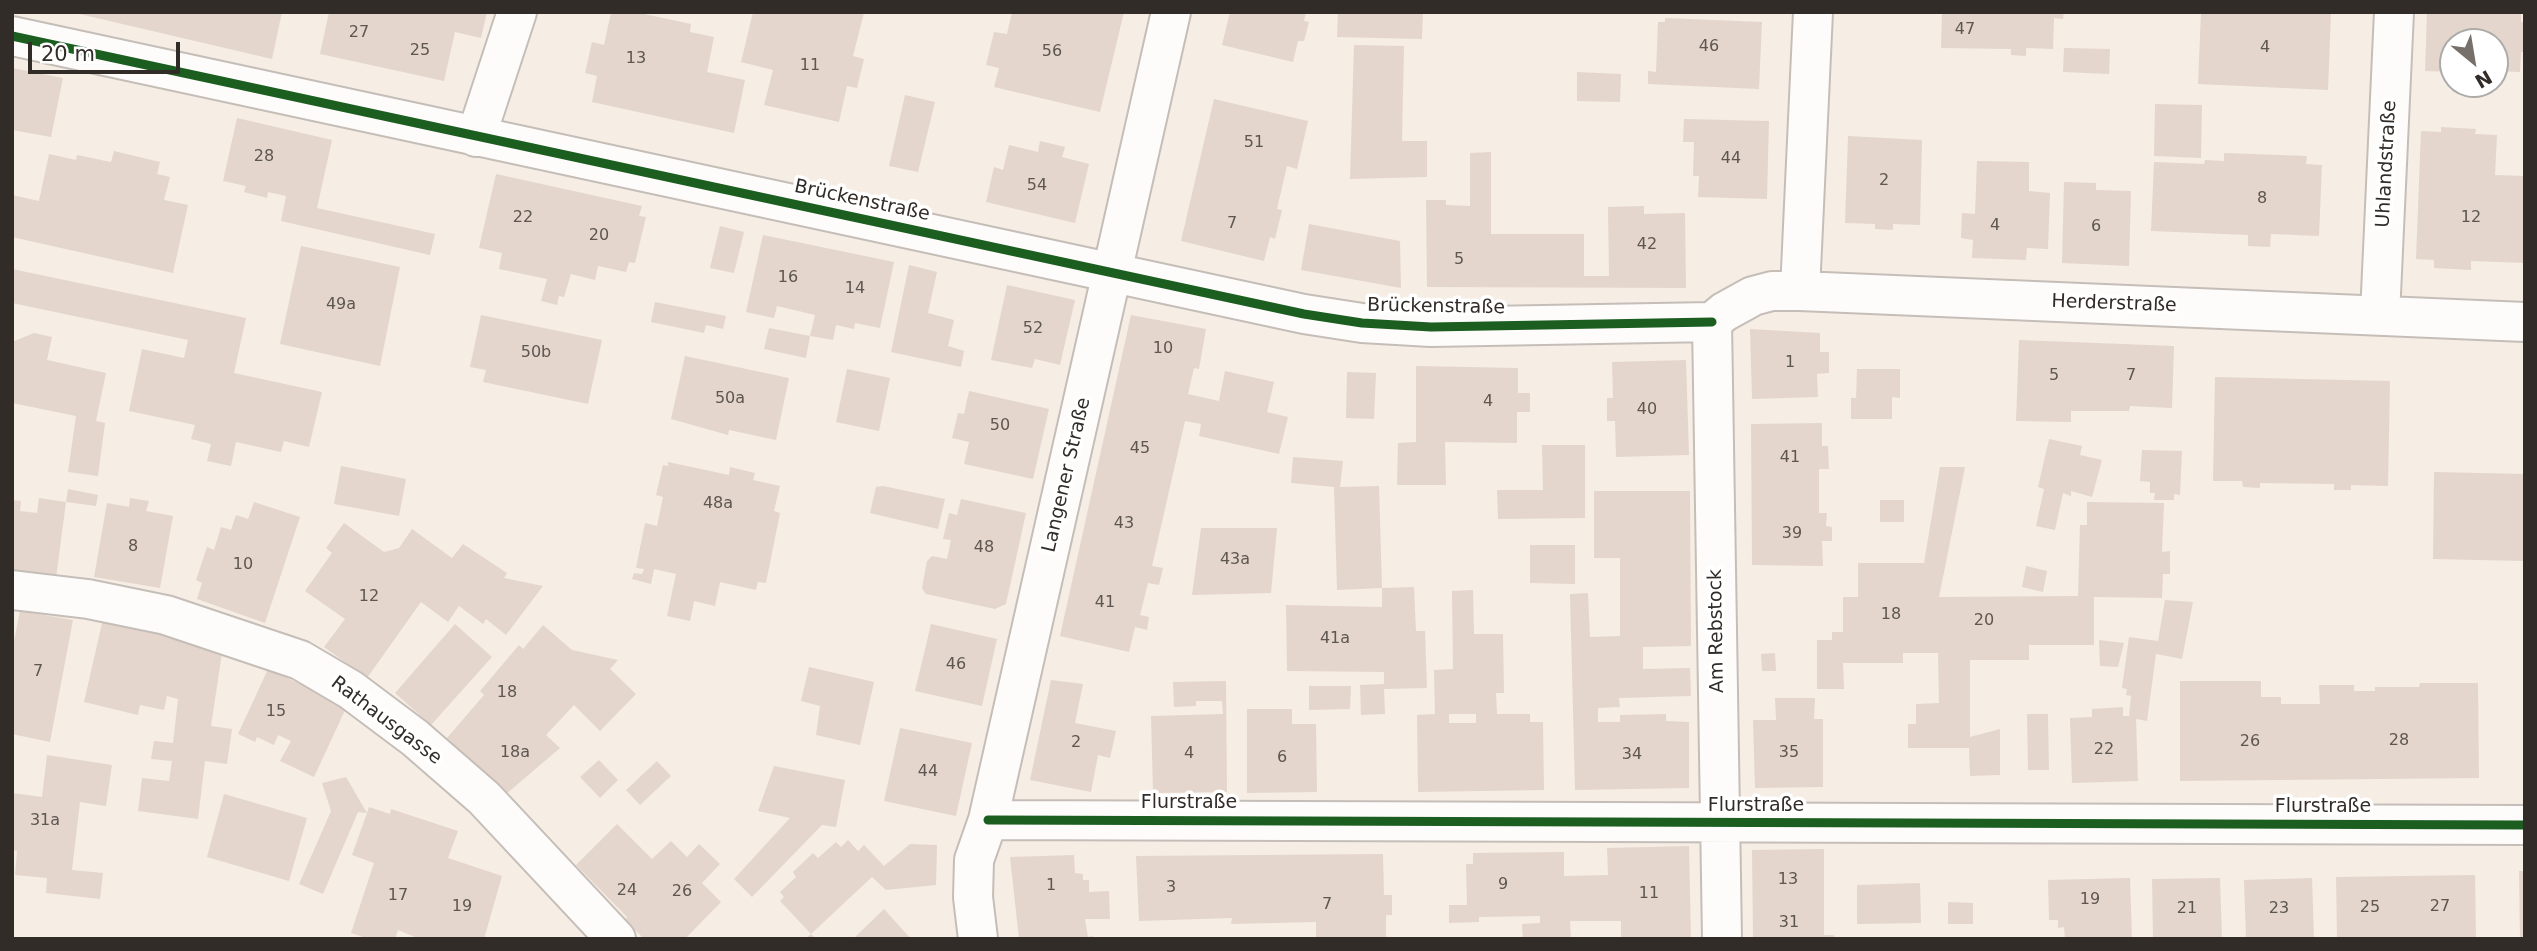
<!DOCTYPE html>
<meta charset="utf-8">
<style>
body{margin:0}
#map{position:relative;width:2537px;height:951px;overflow:hidden;background:#f6ede5;font-family:"DejaVu Sans",sans-serif}
canvas{display:block}
.frame{position:absolute;inset:0;border:14px solid #322c28;pointer-events:none}
.north{position:absolute;left:2439px;top:28px;width:70px;height:70px;box-sizing:border-box;background:#fff;border:2px solid #adaba9;border-radius:50%;rotate:150deg;font-size:19px;font-weight:700;line-height:28px;text-align:center;color:#322c28}
.north::after{content:'';display:block;margin:auto;width:24px;height:32px;background:#77706a;clip-path:polygon(50% 0,100% 100%,50% 72%,0 100%)}
.scale{position:absolute;left:28px;top:42px;width:152px;height:32px;box-sizing:border-box;border:4px solid #322c28;border-top:0;padding-left:9px;font-size:21px;line-height:24px;white-space:nowrap;color:#322c28;-webkit-text-stroke:5px #fff;paint-order:stroke}
</style>
<div id="map">
<canvas width="2537" height="951"></canvas>
<div class="frame"></div>
<div class="north">N</div>
<div class="scale">20 m</div>
</div>
<script>
const ctx = document.querySelector('canvas').getContext('2d');
ctx.lineJoin = 'round';
function paint(path, color) { ctx.fillStyle = color; ctx.fill(path, 'evenodd'); }
const toPath = rows => new Path2D(rows.map(r => 'M' + r).join(''));
function strokePath(path, color, width, dash) { ctx.strokeStyle = color; ctx.lineWidth = width; ctx.lineCap = dash ? 'butt' : 'round'; ctx.setLineDash(dash || []); ctx.stroke(path); }
function label(font, color, halo, rows, align = 'center') {
  ctx.font = font + ' "DejaVu Sans",sans-serif'; ctx.lineWidth = 7; ctx.setLineDash([]); ctx.textBaseline = 'middle'; ctx.strokeStyle = halo; ctx.fillStyle = color; for (const [text, x, y, turn = 0] of rows) {
    ctx.save(); ctx.translate(x, y); ctx.rotate((+turn || 0) * Math.PI / 180); ctx.textAlign = isNaN(turn) ? turn : align; if (halo) ctx.strokeText(text, 0, 0); ctx.fillText(text, 0, 0); ctx.restore();
  }
}
const building = toPath([
 [71,12,282,12,272,59],
 [329,12,487,12,481,38,455,32,444,81,320,54],
 [611,12,635,12,691,24,690,32,714,37,707,72,745,80,734,133,592,102,597,76,585,73,592,42,604,45],
 [753,12,864,13,853,56,864,59,857,88,847,86,839,122,764,105,773,70,741,62],
 [1012,12,1124,12,1100,112,994,87,999,68,986,65,994,32,1007,34],
 [1230,12,1306,12,1304,21,1309,22,1304,41,1298,41,1293,62,1222,45],
 [1338,12,1423,12,1422,39,1337,37],
 [1942,12,2064,12,2063,19,2054,18,2053,49,2026,48,2026,56,2011,55,2011,49,1941,48],
 [2201,12,2331,12,2328,90,2198,84],
 [2427,12,2521,12,2521,22,2525,22,2525,52,2521,52,2520,72,2495,71,2495,42,2453,42,2453,72,2425,71],
 [1665,18,1762,22,1759,89,1648,84,1648,71,1656,72,1658,22,1665,22],
 [1354,45,1404,46,1402,141,1427,141,1427,177,1350,179],
 [2064,48,2110,49,2109,74,2063,72],
 [12,68,63,78,51,137,12,130],
 [1577,72,1621,74,1620,102,1577,101],
 [905,95,935,102,918,172,889,166],
 [1214,99,1308,121,1297,169,1287,166,1277,209,1282,210,1275,239,1270,237,1264,261,1181,241],
 [2155,104,2202,105,2201,158,2154,156],
 [237,118,332,140,317,208,435,234,430,255,281,221,286,196,268,192,267,198,244,192,246,186,223,181],
 [1684,119,1769,121,1767,199,1698,197,1699,176,1693,176,1694,142,1683,142],
 [2441,127,2476,129,2475,134,2497,135,2495,175,2525,176,2525,263,2471,261,2471,270,2434,268,2434,260,2416,259,2421,131,2441,132],
 [1848,136,1922,140,1920,225,1893,224,1893,230,1875,229,1875,224,1845,223],
 [1040,141,1065,147,1062,157,1089,164,1075,223,986,202,994,167,1003,170,1009,145,1038,152],
 [114,151,160,162,157,174,170,177,164,200,188,205,173,273,12,237,12,195,39,201,49,154,76,160,77,155,111,162],
 [1491,152,1491,234,1584,234,1584,276,1609,276,1608,207,1644,206,1644,214,1685,213,1686,288,1427,287,1426,200,1446,200,1446,205,1470,206,1470,153],
 [2224,153,2307,156,2306,164,2322,165,2319,236,2271,234,2270,247,2248,246,2248,235,2151,231,2154,162,2204,164,2205,160,2224,161],
 [1977,161,2029,162,2029,191,2050,193,2048,249,2027,248,2026,260,1972,258,1973,240,1961,238,1962,213,1975,214],
 [496,174,642,206,639,216,646,217,635,263,629,262,626,272,598,266,595,280,571,274,564,297,559,296,557,305,541,301,547,279,499,269,502,253,479,248],
 [2064,182,2096,183,2096,190,2131,191,2129,266,2062,263],
 [1309,224,1400,241,1401,288,1301,270],
 [720,226,744,232,734,273,710,268],
 [763,235,894,262,880,328,855,323,854,329,836,325,833,340,810,336,806,358,764,349,769,328,810,336,815,315,777,306,774,318,746,312],
 [301,246,400,267,380,366,280,344],
 [909,265,937,272,928,313,954,320,948,346,964,351,961,367,891,352],
 [12,269,246,318,234,373,322,392,309,447,284,441,281,452,236,442,231,466,207,461,211,444,191,439,195,425,129,411,142,349,184,358,188,340,12,303],
 [1007,285,1075,300,1060,365,1035,359,1032,368,991,360],
 [655,302,726,316,723,329,706,325,704,333,651,322],
 [481,315,602,340,588,404,483,382,486,370,470,367],
 [1131,315,1206,329,1199,369,1194,368,1188,394,1219,401,1225,371,1274,382,1267,412,1288,417,1279,454,1199,436,1201,424,1185,421,1152,566,1163,568,1159,585,1148,583,1140,615,1149,617,1147,630,1135,627,1129,652,1060,636],
 [1750,329,1820,333,1820,352,1829,352,1829,373,1817,374,1818,397,1752,399],
 [34,333,52,337,47,360,106,373,96,421,105,423,98,476,68,472,76,416,12,403,12,342],
 [2019,340,2174,346,2172,408,2130,406,2129,411,2071,411,2071,422,2016,421],
 [685,356,789,378,776,440,729,430,728,435,671,419],
 [1686,360,1689,455,1616,457,1615,421,1607,421,1607,398,1613,398,1612,362],
 [1416,366,1518,368,1518,393,1530,393,1530,412,1517,412,1517,443,1445,442,1446,485,1397,485,1398,443,1416,442],
 [847,369,890,378,879,431,836,422],
 [1857,369,1900,369,1900,398,1892,397,1892,419,1851,419,1851,398,1856,398],
 [1347,372,1376,373,1374,419,1346,418],
 [2215,377,2390,381,2388,486,2351,485,2351,490,2334,490,2334,484,2260,483,2260,488,2243,487,2242,481,2213,481],
 [969,391,1049,409,1033,479,964,464,969,442,952,438,958,413,964,414],
 [1822,423,1822,446,1828,446,1829,469,1819,469,1819,513,1827,513,1826,526,1832,527,1832,541,1822,541,1823,566,1752,565,1751,424],
 [2049,439,2082,446,2080,455,2102,460,2092,497,2071,491,2071,496,2063,493,2055,530,2036,526,2044,489,2038,487],
 [1542,445,1585,445,1585,518,1498,519,1497,490,1543,490],
 [2142,450,2182,451,2180,495,2174,494,2174,500,2154,500,2155,493,2150,493,2150,482,2140,481],
 [1293,457,1343,461,1340,487,1379,486,1382,588,1337,590,1334,487,1291,483],
 [668,462,729,475,730,467,755,473,753,480,780,486,774,511,780,513,766,583,758,582,756,590,720,582,715,606,694,601,690,621,667,616,676,574,654,569,651,584,632,579,634,573,642,574,644,569,636,568,645,523,657,526,663,497,656,495,663,465,668,466],
 [341,466,406,479,399,516,334,504],
 [1940,467,1965,467,1939,597,2078,596,2080,525,2087,525,2087,502,2164,503,2162,552,2170,551,2170,574,2163,574,2162,598,2094,597,2094,645,2029,645,2029,660,1970,660,1970,737,2000,729,2000,775,1970,776,1969,748,1908,748,1908,724,1916,724,1916,704,1939,703,1938,653,1903,653,1903,663,1843,663,1844,689,1817,689,1817,640,1832,640,1832,632,1843,632,1843,597,1858,597,1858,563,1924,563],
 [2434,472,2525,474,2525,561,2433,559],
 [883,486,945,499,938,529,870,513,876,487],
 [68,489,98,495,96,506,66,502,56,578,12,572,12,500,21,501,20,511,37,513,39,498,66,502],
 [1594,491,1690,491,1691,646,1643,647,1643,669,1690,668,1691,696,1619,698,1620,707,1598,708,1598,722,1620,722,1620,715,1666,714,1666,721,1689,722,1689,788,1575,790,1570,594,1588,593,1590,637,1620,636,1620,558,1594,558],
 [130,498,149,501,146,511,173,516,160,588,94,577,107,503,129,507],
 [961,499,1026,513,1006,604,995,609,926,594,922,588,927,561,932,556,947,559,951,540,943,539,949,513,957,515],
 [1880,500,1904,500,1904,522,1880,522],
 [254,502,300,517,265,623,197,599,202,583,196,580,207,547,214,550,221,527,231,530,236,515,248,519],
 [344,523,384,552,399,548,412,529,452,558,463,544,507,573,504,578,543,586,506,635,486,619,483,624,459,606,448,622,421,602,367,678,324,647,345,619,305,591,332,553,326,548],
 [1201,528,1277,528,1271,593,1192,595],
 [1530,545,1575,545,1575,584,1530,583],
 [2026,566,2047,571,2043,592,2022,587],
 [1414,587,1416,631,1425,631,1427,688,1384,689,1385,714,1361,715,1360,685,1384,684,1384,672,1287,671,1286,605,1382,607,1382,588],
 [1473,590,1474,634,1503,634,1504,693,1496,693,1497,714,1530,714,1530,722,1543,722,1544,790,1418,792,1417,715,1435,714,1434,670,1453,669,1452,591],
 [1449,714,1476,714,1476,723,1449,723],
 [2165,600,2193,602,2182,659,2156,654,2147,721,2136,719,2138,781,2072,783,2070,718,2092,717,2092,709,2123,707,2123,716,2129,716,2131,696,2126,695,2127,689,2122,688,2129,637,2158,641],
 [20,611,73,620,50,742,12,734,12,651],
 [103,619,164,633,222,653,211,726,232,729,227,764,205,761,198,819,138,811,142,778,169,781,172,761,151,759,154,741,173,743,178,699,167,696,164,710,140,705,138,715,84,702],
 [455,624,492,657,431,725,395,693],
 [931,624,997,639,982,706,915,691],
 [543,625,572,650,618,660,610,669,636,694,600,731,574,705,546,735,560,748,505,795,447,738,484,695,480,691,519,645,523,649],
 [2099,640,2124,643,2118,667,2100,666],
 [1775,653,1776,671,1762,671,1761,654],
 [809,667,874,682,860,745,816,735,820,706,801,701],
 [268,669,347,706,314,777,280,761,291,741,278,735,274,745,257,737,255,742,238,734],
 [1051,680,1083,684,1075,723,1116,731,1110,758,1098,755,1091,792,1030,780],
 [1226,681,1227,792,1153,793,1151,716,1223,714,1222,701,1196,701,1196,706,1174,707,1173,682],
 [2180,681,2261,681,2261,697,2281,697,2281,704,2320,704,2319,685,2354,685,2354,691,2375,691,2375,687,2419,687,2420,683,2478,683,2479,778,2180,781],
 [1309,686,1351,686,1350,709,1309,710],
 [1775,698,1815,698,1814,719,1823,719,1823,787,1755,788,1753,720,1776,720],
 [1247,709,1292,709,1292,724,1316,724,1317,792,1247,793],
 [2027,714,2048,714,2049,770,2028,770],
 [900,728,972,743,956,816,884,801],
 [47,755,112,765,106,806,80,802,72,870,103,873,100,899,46,893,47,878,15,875,17,851,12,850,12,793,42,797],
 [599,760,618,780,600,798,580,777],
 [657,761,671,776,640,805,626,790],
 [774,766,845,780,836,827,822,825,752,897,734,879,790,818,758,811],
 [346,777,367,813,369,807,390,814,391,809,458,831,448,858,502,876,484,939,420,939,398,930,395,939,369,939,351,933,374,863,352,855,367,813,358,812,323,894,299,884,331,811,322,783],
 [224,794,307,818,289,881,207,857],
 [617,824,652,859,671,841,687,857,699,844,720,864,702,883,721,902,685,939,644,939,625,920,627,917,576,865],
 [848,840,858,851,864,845,884,866,910,844,937,845,936,885,886,890,872,877,811,934,816,939,805,939,811,934,780,901,784,897,780,892,796,877,793,872,813,853,818,858,836,842,841,847],
 [1689,846,1691,939,1621,939,1621,921,1570,921,1571,939,1523,939,1522,924,1540,923,1540,916,1479,917,1479,922,1449,923,1449,905,1467,905,1466,864,1473,864,1473,853,1564,852,1564,876,1608,875,1607,848],
 [1824,849,1824,935,1834,935,1834,939,1753,939,1752,850],
 [1383,854,1384,895,1392,895,1392,915,1386,915,1386,939,1316,939,1316,922,1231,924,1232,918,1139,921,1136,856],
 [1074,855,1075,873,1083,874,1083,880,1089,880,1089,892,1109,891,1110,919,1085,919,1088,937,1093,936,1093,939,1019,939,1010,857],
 [2519,871,2525,871,2525,939,2520,939],
 [2475,875,2476,939,2337,939,2336,877],
 [2130,878,2132,939,2065,939,2064,927,2058,928,2058,920,2049,920,2048,880],
 [2220,878,2222,939,2153,939,2152,879],
 [2312,878,2314,939,2246,939,2244,880],
 [1920,883,1921,923,1857,924,1857,885],
 [1948,902,1973,903,1973,924,1948,924],
 [884,909,911,939,853,939]
]);
const street = toPath([
 [12,36,1304,314,1362,323,1431,327,1712,322],
 [476,137,517,12],
 [1800,291,1813,12],
 [2380,315,2394,12],
 [1712,322,1724,312,1753,296,1772,291,1800,291,2525,322],
 [1712,322,1722,939],
 [12,590,88,599,166,615,300,660,351,690,415,738,484,798,616,939],
 [988,820,2525,825],
 [978,939,973,897,974,860,988,820,1171,12]
]);
const cycleway = toPath([
 [12,36,1304,314,1362,323,1431,327,1712,322],
 [988,820,2525,825]
]);
const numberNames = [
 ["47",1965,30],
 ["27",359,33],
 ["46",1709,47],
 ["4",2265,48],
 ["25",420,51],
 ["56",1052,52],
 ["13",636,59],
 ["11",810,66],
 ["51",1254,143],
 ["28",264,157],
 ["44",1731,159],
 ["2",1884,181],
 ["54",1037,186],
 ["8",2262,199],
 ["22",523,218],
 ["12",2471,218],
 ["7",1232,224],
 ["4",1995,226],
 ["6",2096,227],
 ["20",599,236],
 ["42",1647,245],
 ["5",1459,260],
 ["16",788,278],
 ["14",855,289],
 ["49a",341,305],
 ["52",1033,329],
 ["10",1163,349],
 ["50b",536,353],
 ["1",1790,363],
 ["5",2054,376],
 ["7",2131,376],
 ["50a",730,399],
 ["4",1488,402],
 ["40",1647,410],
 ["50",1000,426],
 ["45",1140,449],
 ["41",1790,458],
 ["48a",718,504],
 ["43",1124,524],
 ["39",1792,534],
 ["8",133,547],
 ["48",984,548],
 ["43a",1235,560],
 ["10",243,565],
 ["12",369,597],
 ["41",1105,603],
 ["18",1891,615],
 ["20",1984,621],
 ["41a",1335,639],
 ["46",956,665],
 ["7",38,672],
 ["18",507,693],
 ["15",276,712],
 ["28",2399,741],
 ["26",2250,742],
 ["2",1076,743],
 ["22",2104,750],
 ["18a",515,753],
 ["35",1789,753],
 ["4",1189,754],
 ["34",1632,755],
 ["6",1282,758],
 ["44",928,772],
 ["31a",45,821],
 ["13",1788,880],
 ["9",1503,885],
 ["1",1051,886],
 ["3",1171,888],
 ["24",627,891],
 ["26",682,892],
 ["11",1649,894],
 ["17",398,896],
 ["19",2090,900],
 ["7",1327,905],
 ["19",462,907],
 ["27",2440,907],
 ["25",2370,908],
 ["21",2187,909],
 ["23",2279,909],
 ["31",1789,923]
];
const streetNames = [
 ["Uhlandstraße",2387,164,-87],
 ["Brückenstraße",862,201,12],
 ["Herderstraße",2114,304,2],
 ["Brückenstraße",1436,307,1],
 ["Langener Straße",1067,475,-77],
 ["Am Rebstock",1717,631,-91],
 ["Rathausgasse",386,721,37],
 ["Flurstraße",1189,803],
 ["Flurstraße",1756,806],
 ["Flurstraße",2323,807]
];
paint(building, '#e4d6cc');
strokePath(street, '#c5beb8', 42);
strokePath(street, '#fefcfb', 38);
strokePath(cycleway, '#1b5e20', 9);
label('16px', '#5e5651', null, numberNames);
label('19px', '#322c28', '#fff', streetNames);
</script>
